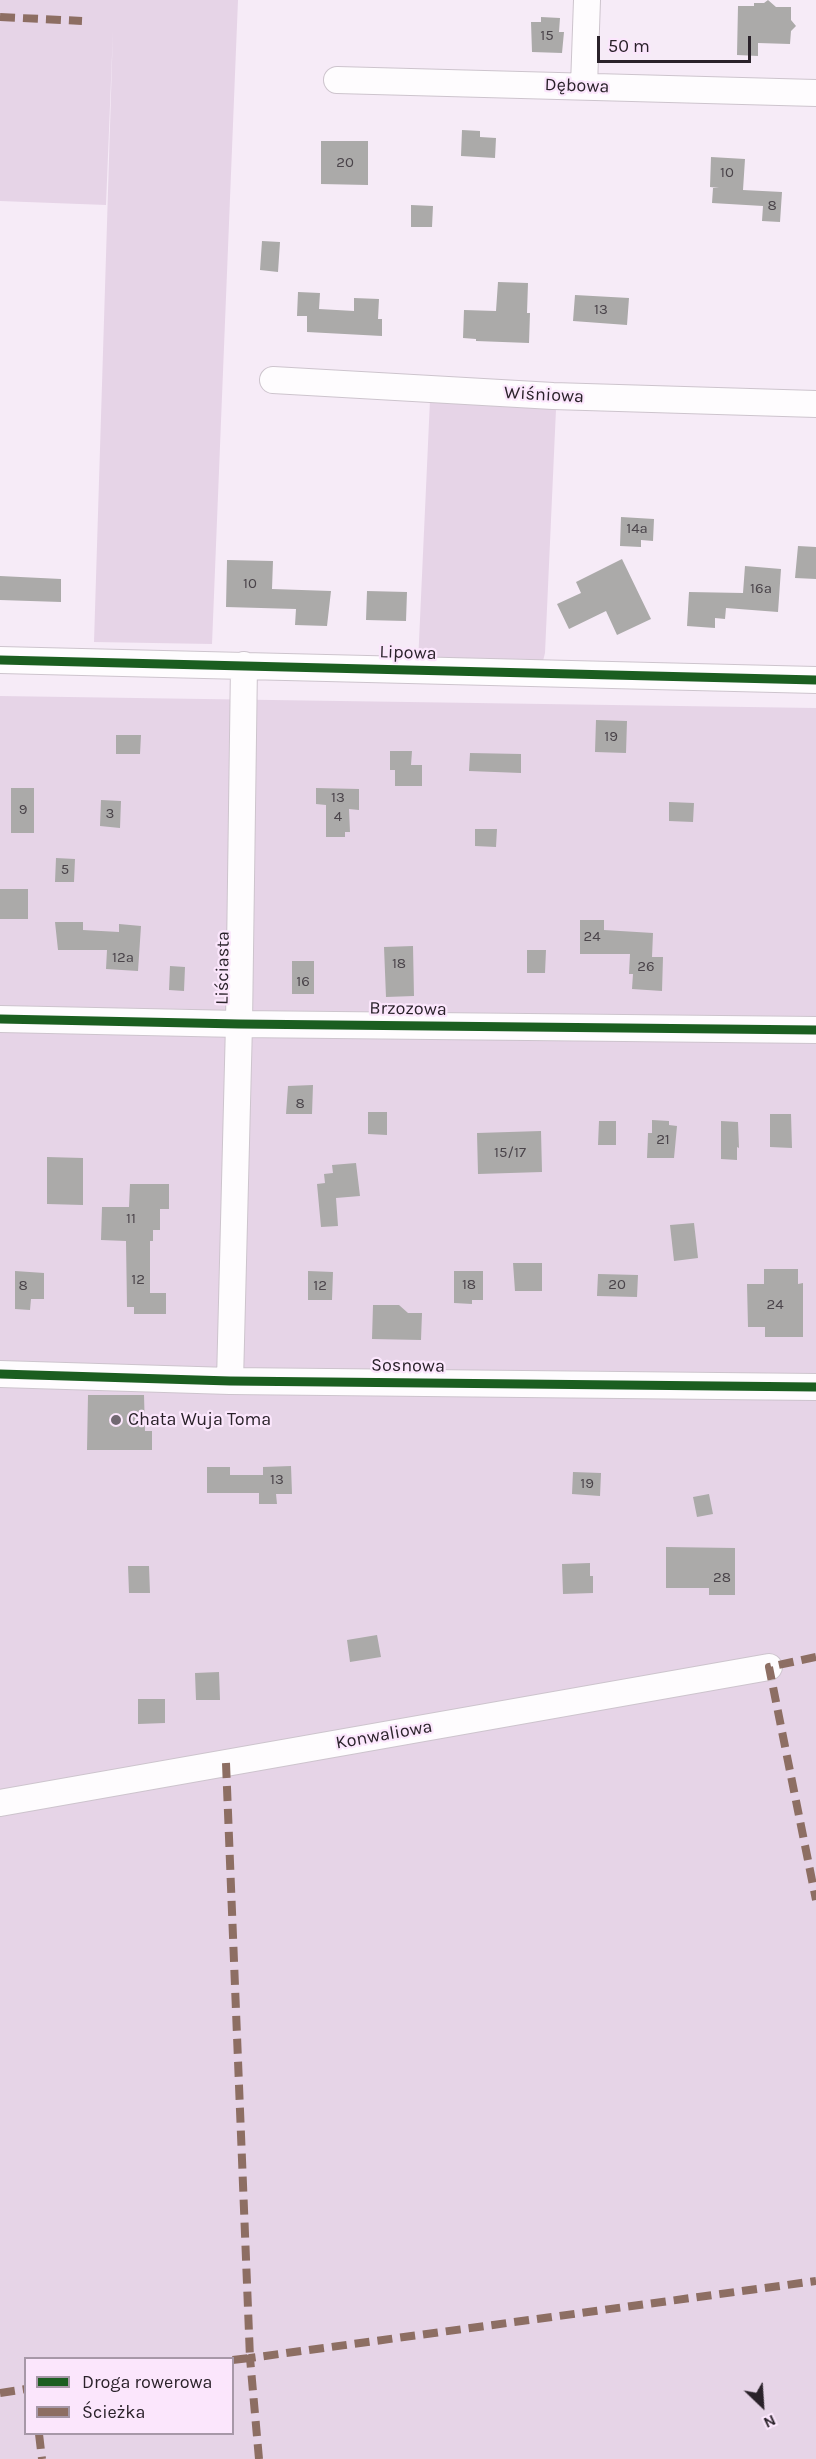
<!DOCTYPE html>
<meta charset="utf-8">
<style>
body{margin:0}
#map{position:relative;width:816px;height:2459px;overflow:hidden;background:#f6ebf7;font-family:Karla,sans-serif}
canvas{display:block}
.legend{position:absolute;left:24px;top:2357px;width:210px;height:78px;box-sizing:border-box;background:#fbe6fc;border:2px solid #a798a8;margin:0;padding:8px 10px;list-style:none;font-size:18px;color:#2a222a}
.legend li{display:flex;align-items:center;gap:12px;height:30px}
.legend b{width:30px;border:2px solid #a798a8}
.north{position:absolute;left:732px;top:2375px;width:60px;height:60px;-webkit-text-stroke:4px #fbe6fc;paint-order:stroke;rotate:155deg;font-size:16px;font-weight:700;line-height:24px;text-align:center;color:#2a222a}
.north::after{content:'';display:block;margin:auto;width:21px;height:27px;background:#2a222a;clip-path:polygon(50% 0,100% 100%,50% 72%,0 100%)}
.scale{position:absolute;left:597px;top:36px;width:154px;height:27px;box-sizing:border-box;border:3px solid #2a222a;border-top:0;padding-left:8px;font-size:18px;line-height:21px;white-space:nowrap;color:#2a222a;-webkit-text-stroke:4px #fbe6fc;paint-order:stroke}
</style>
<div id="map">
<canvas width="816" height="2459"></canvas>
<ul class="legend">
<li><b style="height:8px;background:#1b5e20"></b>Droga rowerowa</li>
<li><b style="height:8px;background:#8d6e63"></b>Ścieżka</li>
</ul>
<div class="north">N</div>
<div class="scale">50 m</div>
</div>
<script>
const ctx = document.querySelector('canvas').getContext('2d');
ctx.lineJoin = 'round';
function paint(path, color) { ctx.fillStyle = color; ctx.fill(path, 'evenodd'); }
const toPath = rows => new Path2D(rows.map(r => 'M' + r).join(''));
function strokePath(path, color, width, dash) { ctx.strokeStyle = color; ctx.lineWidth = width; ctx.lineCap = dash ? 'butt' : 'round'; ctx.setLineDash(dash || []); ctx.stroke(path); }
function label(font, color, halo, rows, align = 'center') {
  ctx.font = font + ' Karla,sans-serif'; ctx.lineWidth = 4.5; ctx.setLineDash([]); ctx.textBaseline = 'middle'; ctx.strokeStyle = halo; ctx.fillStyle = color; for (const [text, x, y, turn = 0] of rows) {
    ctx.save(); ctx.translate(x, y); ctx.rotate((+turn || 0) * Math.PI / 180); ctx.textAlign = isNaN(turn) ? turn : align; if (halo) ctx.strokeText(text, 0, 0); ctx.fillText(text, 0, 0); ctx.restore();
  }
}
const green = toPath([
 [0,0,238,0,212,644,94,642,113,30,106,205,0,201],
 [430,400,556,409,545,653,542,665,418,663],
 [0,696,816,708,816,2459,0,2459],
 [26,2358,232,2358,232,2434,26,2434]
]);
const building = toPath([
 [768,0,776,7,791,7,791,20,796,26,791,31,790,44,758,43,758,56,737,55,738,6,754,6,754,3,764,3],
 [541,17,560,18,559,32,564,32,562,53,532,52,531,22,541,22],
 [462,130,480,131,480,137,496,138,495,158,461,156],
 [321,141,368,141,368,185,321,184],
 [711,157,745,159,743,190,782,192,780,222,762,221,763,206,712,203,713,188,719,188,710,187],
 [411,205,433,206,432,227,411,227],
 [262,241,280,242,278,272,260,270],
 [498,282,528,283,527,313,530,313,529,343,476,341,476,339,463,338,464,310,496,311],
 [298,292,320,293,319,309,354,311,354,298,379,299,378,319,382,319,382,336,307,332,307,316,297,316],
 [575,295,629,298,627,325,573,321],
 [621,517,654,519,653,541,641,540,641,547,620,546],
 [798,546,816,547,816,579,795,578],
 [622,559,651,619,617,635,606,611,569,629,557,604,581,593,576,582],
 [227,560,273,561,272,589,331,591,327,626,295,625,296,609,226,607],
 [745,566,781,569,778,612,726,608,725,619,715,618,715,628,687,626,689,592,743,593],
 [0,576,61,579,61,602,0,600],
 [367,591,407,592,406,621,366,620],
 [596,720,627,721,626,753,595,752],
 [116,735,141,735,140,754,116,754],
 [390,751,412,751,411,765,422,765,422,786,395,786,395,770,390,770],
 [470,753,521,754,521,773,469,771],
 [11,788,34,788,34,833,11,833],
 [316,788,359,789,359,810,349,809,350,832,345,832,345,837,326,837,326,805,316,804],
 [101,800,121,801,120,828,100,826],
 [669,802,694,803,693,822,669,821],
 [475,829,497,829,496,847,475,846],
 [56,858,75,859,74,882,55,882],
 [0,889,28,889,28,919,0,919],
 [580,920,604,920,604,930,653,933,652,957,663,957,662,991,632,989,633,974,629,974,630,954,580,954],
 [55,922,83,922,83,930,119,932,119,924,141,926,138,971,106,969,107,950,58,950],
 [413,946,414,996,386,997,384,947],
 [527,950,546,950,545,973,527,973],
 [292,961,314,961,314,994,292,994],
 [170,966,185,967,184,991,169,990],
 [313,1085,312,1114,286,1114,288,1086],
 [368,1112,387,1112,387,1135,368,1134],
 [770,1114,791,1114,792,1148,770,1147],
 [652,1120,669,1121,669,1125,677,1126,674,1158,647,1158,648,1133,652,1133],
 [599,1121,616,1121,616,1145,598,1145],
 [721,1121,738,1122,739,1148,737,1147,737,1160,721,1159],
 [541,1131,542,1172,478,1174,477,1133],
 [47,1157,83,1158,83,1205,47,1204],
 [356,1163,360,1196,336,1198,338,1226,321,1227,317,1184,325,1183,324,1174,333,1173,332,1165],
 [130,1184,169,1184,169,1209,160,1209,160,1230,153,1230,153,1241,150,1241,150,1293,166,1293,166,1314,134,1314,134,1307,127,1307,126,1241,101,1240,102,1207,129,1207],
 [694,1223,698,1258,674,1261,670,1225],
 [513,1263,542,1263,542,1291,515,1291],
 [764,1269,798,1269,798,1284,803,1283,803,1337,765,1337,765,1327,748,1327,747,1284,764,1284],
 [15,1271,44,1273,44,1299,31,1299,30,1310,15,1309],
 [308,1271,333,1272,332,1300,308,1300],
 [454,1271,483,1271,483,1300,472,1300,472,1304,454,1303],
 [598,1274,638,1275,637,1297,597,1296],
 [373,1305,399,1305,408,1313,422,1313,421,1340,372,1339],
 [88,1395,144,1395,145,1431,152,1431,152,1450,87,1450],
 [291,1466,292,1494,276,1494,277,1504,259,1504,259,1493,207,1493,207,1467,230,1467,230,1475,263,1475,263,1467],
 [573,1472,601,1473,600,1496,572,1494],
 [709,1494,713,1514,697,1517,693,1497],
 [666,1547,735,1548,735,1595,709,1595,709,1588,666,1588],
 [590,1563,590,1576,593,1576,593,1593,563,1594,562,1564],
 [128,1566,149,1566,150,1593,129,1593],
 [377,1635,381,1657,350,1662,347,1640],
 [219,1672,220,1700,196,1700,195,1673],
 [138,1699,165,1699,165,1723,138,1724]
]);
const street = toPath([
 [337,80,816,93],
 [584,86,587,0],
 [273,380,553,396,816,404],
 [0,660,816,680],
 [0,1019,239,1024,816,1030],
 [0,1374,230,1381,816,1387],
 [230,1381,239,1024,244,665],
 [0,1803,769,1667]
]);
const quiet = toPath([
 [0,17,82,21],
 [816,1657,769,1667,816,1900],
 [226,1763,250,2358,232,2360],
 [0,2393,26,2389],
 [39,2434,42,2459],
 [259,2459,250,2358,816,2281]
]);
const cycleway = toPath([
 [0,660,816,680],
 [0,1019,239,1024,816,1030],
 [0,1374,230,1381,816,1387]
]);
const markers = [
 [116,1420,6,"#716872"]
];
const numberNames = [
 ["15",547,36],
 ["20",345,163],
 ["10",727,173],
 ["8",772,206],
 ["13",601,310],
 ["14a",637,529],
 ["10",250,584],
 ["16a",761,589],
 ["19",611,737],
 ["13",338,798],
 ["9",23,810],
 ["3",110,814],
 ["4",338,817],
 ["5",65,870],
 ["24",592,937],
 ["12a",123,958],
 ["18",399,964],
 ["26",646,967],
 ["16",303,982],
 ["8",300,1104],
 ["21",663,1140],
 ["15/17",510,1153],
 ["11",131,1219],
 ["12",138,1280],
 ["18",469,1285],
 ["20",617,1285],
 ["8",23,1286],
 ["12",320,1286],
 ["24",775,1305],
 ["13",277,1480],
 ["19",587,1484],
 ["28",722,1578]
];
const streetNames = [
 ["Dębowa",577,86,2],
 ["Wiśniowa",544,395,3],
 ["Lipowa",408,653,2],
 ["Liściasta",223,968,-89],
 ["Brzozowa",408,1009,1],
 ["Sosnowa",408,1366,1],
 ["Konwaliowa",384,1735,-10]
];
const poiNames = [
 ["Chata Wuja Toma",128,1420]
];
paint(green, '#e6d4e7');
paint(building, '#abaaa9');
strokePath(street, '#cdc4cd', 28);
strokePath(street, '#fefcfe', 26);
strokePath(quiet, '#8d6e63', 8, [15, 8]);
strokePath(cycleway, '#1b5e20', 9);
for (const [x, y, r, color] of markers) { const dot = new Path2D(); dot.arc(x, y, r, 0, 2 * Math.PI); ctx.fillStyle = color; ctx.fill(dot); strokePath(dot, '#fbe6fc', 2); }
label('15px', '#4a444a', null, numberNames);
label('18px', '#2a222a', '#fbe6fc', streetNames);
label('18px', '#2a222a', '#fbe6fc', poiNames, 'left');
</script>
